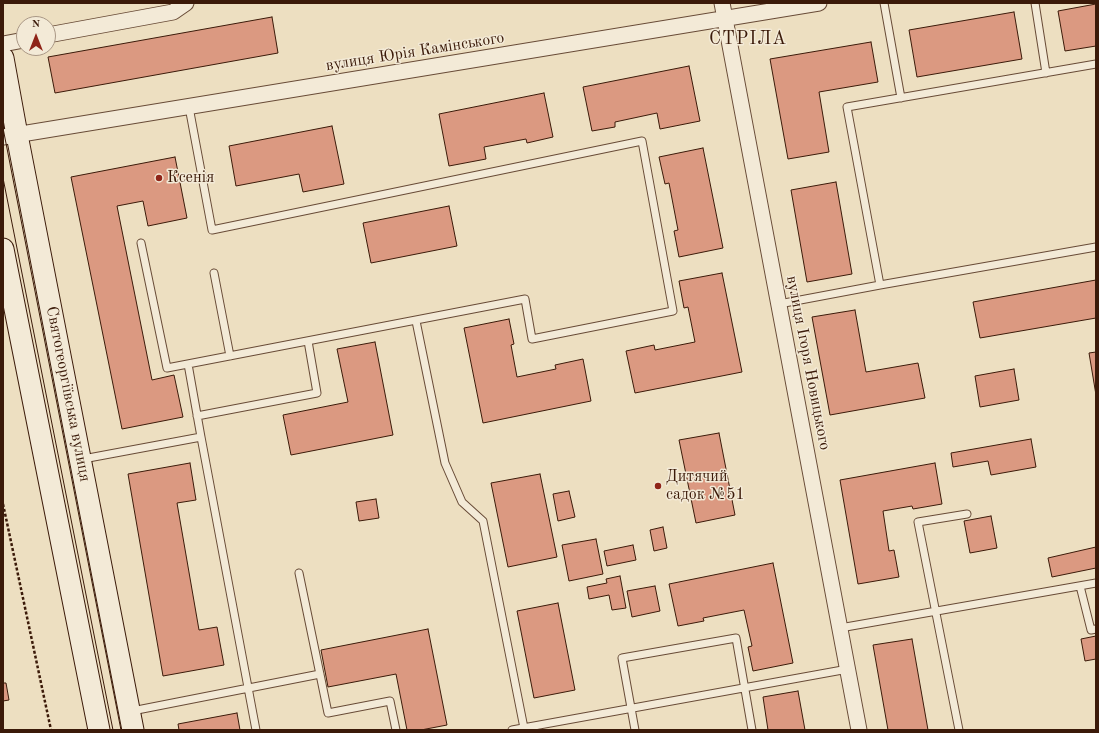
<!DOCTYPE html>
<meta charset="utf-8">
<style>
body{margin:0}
#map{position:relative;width:1099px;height:733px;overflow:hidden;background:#eddfc1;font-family:"Old Standard TT",serif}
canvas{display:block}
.frame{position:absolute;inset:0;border:4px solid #3b1a09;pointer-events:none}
.north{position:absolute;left:16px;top:16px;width:40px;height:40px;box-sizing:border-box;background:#f3ead7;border:1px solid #a99785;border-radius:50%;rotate:0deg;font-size:11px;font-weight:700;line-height:16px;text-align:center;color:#3b1a09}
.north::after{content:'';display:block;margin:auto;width:14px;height:18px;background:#8f2418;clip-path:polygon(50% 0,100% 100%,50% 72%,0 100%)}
</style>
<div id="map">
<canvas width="1099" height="733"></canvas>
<div class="frame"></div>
<div class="north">N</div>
</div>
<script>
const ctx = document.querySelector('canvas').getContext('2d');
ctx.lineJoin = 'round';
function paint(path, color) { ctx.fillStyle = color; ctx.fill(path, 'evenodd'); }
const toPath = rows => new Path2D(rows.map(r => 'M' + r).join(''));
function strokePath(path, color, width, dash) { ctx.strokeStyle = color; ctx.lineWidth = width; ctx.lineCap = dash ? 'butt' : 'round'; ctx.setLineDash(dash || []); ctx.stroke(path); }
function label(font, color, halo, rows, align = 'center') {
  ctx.font = font + ' "Old Standard TT",serif'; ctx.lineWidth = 3; ctx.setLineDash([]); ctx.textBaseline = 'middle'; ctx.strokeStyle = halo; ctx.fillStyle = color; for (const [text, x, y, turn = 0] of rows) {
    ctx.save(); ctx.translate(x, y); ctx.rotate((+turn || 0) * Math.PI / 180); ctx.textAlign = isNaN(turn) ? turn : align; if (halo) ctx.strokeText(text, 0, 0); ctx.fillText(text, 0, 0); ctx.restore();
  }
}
const building = toPath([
 [1096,4,1096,46,1065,51,1058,11,1096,4],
 [1014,12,1022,59,917,77,909,30,1014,12],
 [272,17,278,53,55,93,48,57,272,17],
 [871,42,878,82,819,92,829,152,788,159,770,59,871,42],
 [689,66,700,121,660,129,657,113,615,122,615,127,592,131,583,87,689,66],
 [544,93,553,137,527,143,526,139,484,147,486,159,449,166,439,114,544,93],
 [332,126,344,184,303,192,299,174,236,186,229,146,332,126],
 [703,148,723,248,679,257,674,231,678,230,669,183,665,184,659,157,703,148],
 [175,157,187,218,148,226,143,201,117,206,152,380,174,375,183,417,122,429,71,177,175,157],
 [836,182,852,274,807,282,791,190,836,182],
 [449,206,457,246,371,263,363,223,449,206],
 [722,273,742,372,635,393,626,351,654,345,655,350,695,342,688,307,684,308,679,281,722,273],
 [1096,280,1096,318,980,338,973,302,1096,280],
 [855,310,866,372,918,363,925,398,830,415,812,317,855,310],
 [509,319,514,344,511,345,517,377,556,369,555,365,583,359,591,401,483,423,464,328,509,319],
 [375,342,393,435,291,455,283,415,348,402,337,349,375,342],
 [1096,352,1096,395,1089,353,1096,352],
 [1014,369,1019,400,980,407,975,376,1014,369],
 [719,433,735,515,696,523,679,440,719,433],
 [1031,439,1036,467,991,475,988,461,953,467,951,453,1031,439],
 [190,463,196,500,177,503,199,630,217,627,224,665,163,676,128,474,190,463],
 [935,463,942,504,913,509,912,506,883,511,889,551,894,550,899,577,858,584,840,480,935,463],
 [540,474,557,557,508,567,491,483,540,474],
 [569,491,575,517,558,521,553,494,569,491],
 [376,499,379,518,359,521,356,502,376,499],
 [991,516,997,548,970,553,964,521,991,516],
 [663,527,667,548,654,551,650,530,663,527],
 [596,539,603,574,569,581,562,545,596,539],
 [633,545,636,560,607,566,604,551,633,545],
 [1096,547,1096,568,1052,577,1048,558,1096,547],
 [773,563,793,663,753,671,748,647,752,646,744,610,703,618,704,621,678,626,669,584,773,563],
 [620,576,626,608,612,610,609,595,589,599,587,587,607,583,606,579,620,576],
 [655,586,660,611,632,617,627,591,655,586],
 [558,603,575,690,534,698,517,611,558,603],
 [428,629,447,725,421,730,407,730,396,674,328,687,321,650,428,629],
 [1096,636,1096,659,1085,661,1081,639,1096,636],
 [912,639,928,730,888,730,873,645,912,639],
 [3,683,6,683,9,700,3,701,3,683],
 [798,691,805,730,768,730,763,697,798,691],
 [237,713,240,730,179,730,178,724,237,713]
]);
const path = toPath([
 [3,504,51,730]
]);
const service = toPath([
 [884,3,901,98],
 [1035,3,1046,73],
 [141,243,167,368,525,299,532,339,673,311,642,141,212,230,189,107],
 [214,273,230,356],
 [880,285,847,107,1096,64],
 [779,304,880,285,1096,247],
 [416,321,445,463,462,502,483,521,524,728],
 [197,416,317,393,308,341],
 [201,437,256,730],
 [83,459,201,437,188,364],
 [299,573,328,713,390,701,396,730],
 [1080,586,1091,630,1096,629],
 [840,628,1096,583],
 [132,711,320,674],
 [512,730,848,669],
 [635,730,622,658,736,638,752,730],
 [959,730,918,522,967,514]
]);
const minor = toPath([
 [722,3,859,730],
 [48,35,173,12,186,3],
 [3,44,24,40],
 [3,137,819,3]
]);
const secondary = toPath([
 [3,58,17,135,133,730],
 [3,249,99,730]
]);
const tram = toPath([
 [3,128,121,730],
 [3,178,113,730]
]);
const markers = [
 [159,178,4,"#8f2418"],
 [658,486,4,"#8f2418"]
];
const streetNames = [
 ["вулиця Юрія Камінського",415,52,-9],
 ["вулиця Ігоря Новицького",808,363,79],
 ["Святогеоргіївська вулиця",68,394,79]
];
const poiNames = [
 ["Ксенія",167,178],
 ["Дитячий",666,477],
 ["садок №51",666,495]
];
const quarterNames = [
 ["СТРІЛА",748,39]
];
paint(building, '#db9981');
strokePath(building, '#3b1a09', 1);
strokePath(service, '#684b37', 9);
strokePath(minor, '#684b37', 17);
strokePath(secondary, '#3b1a09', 23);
strokePath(path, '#3b1a09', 2.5, [3, 2]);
strokePath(service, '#f3ead7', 7);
strokePath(minor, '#f3ead7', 15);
strokePath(secondary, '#f3ead7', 21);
strokePath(tram, '#3b1a09', 1);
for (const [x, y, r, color] of markers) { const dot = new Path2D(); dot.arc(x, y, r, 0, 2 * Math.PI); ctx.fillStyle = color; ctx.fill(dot); strokePath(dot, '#f3ead7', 1.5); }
label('16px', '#3b1a09', '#f3ead7', streetNames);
label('16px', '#3b1a09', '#f3ead7', poiNames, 'left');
ctx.letterSpacing = '1px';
label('18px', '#3b1a09', '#f3ead7', quarterNames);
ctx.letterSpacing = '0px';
</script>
